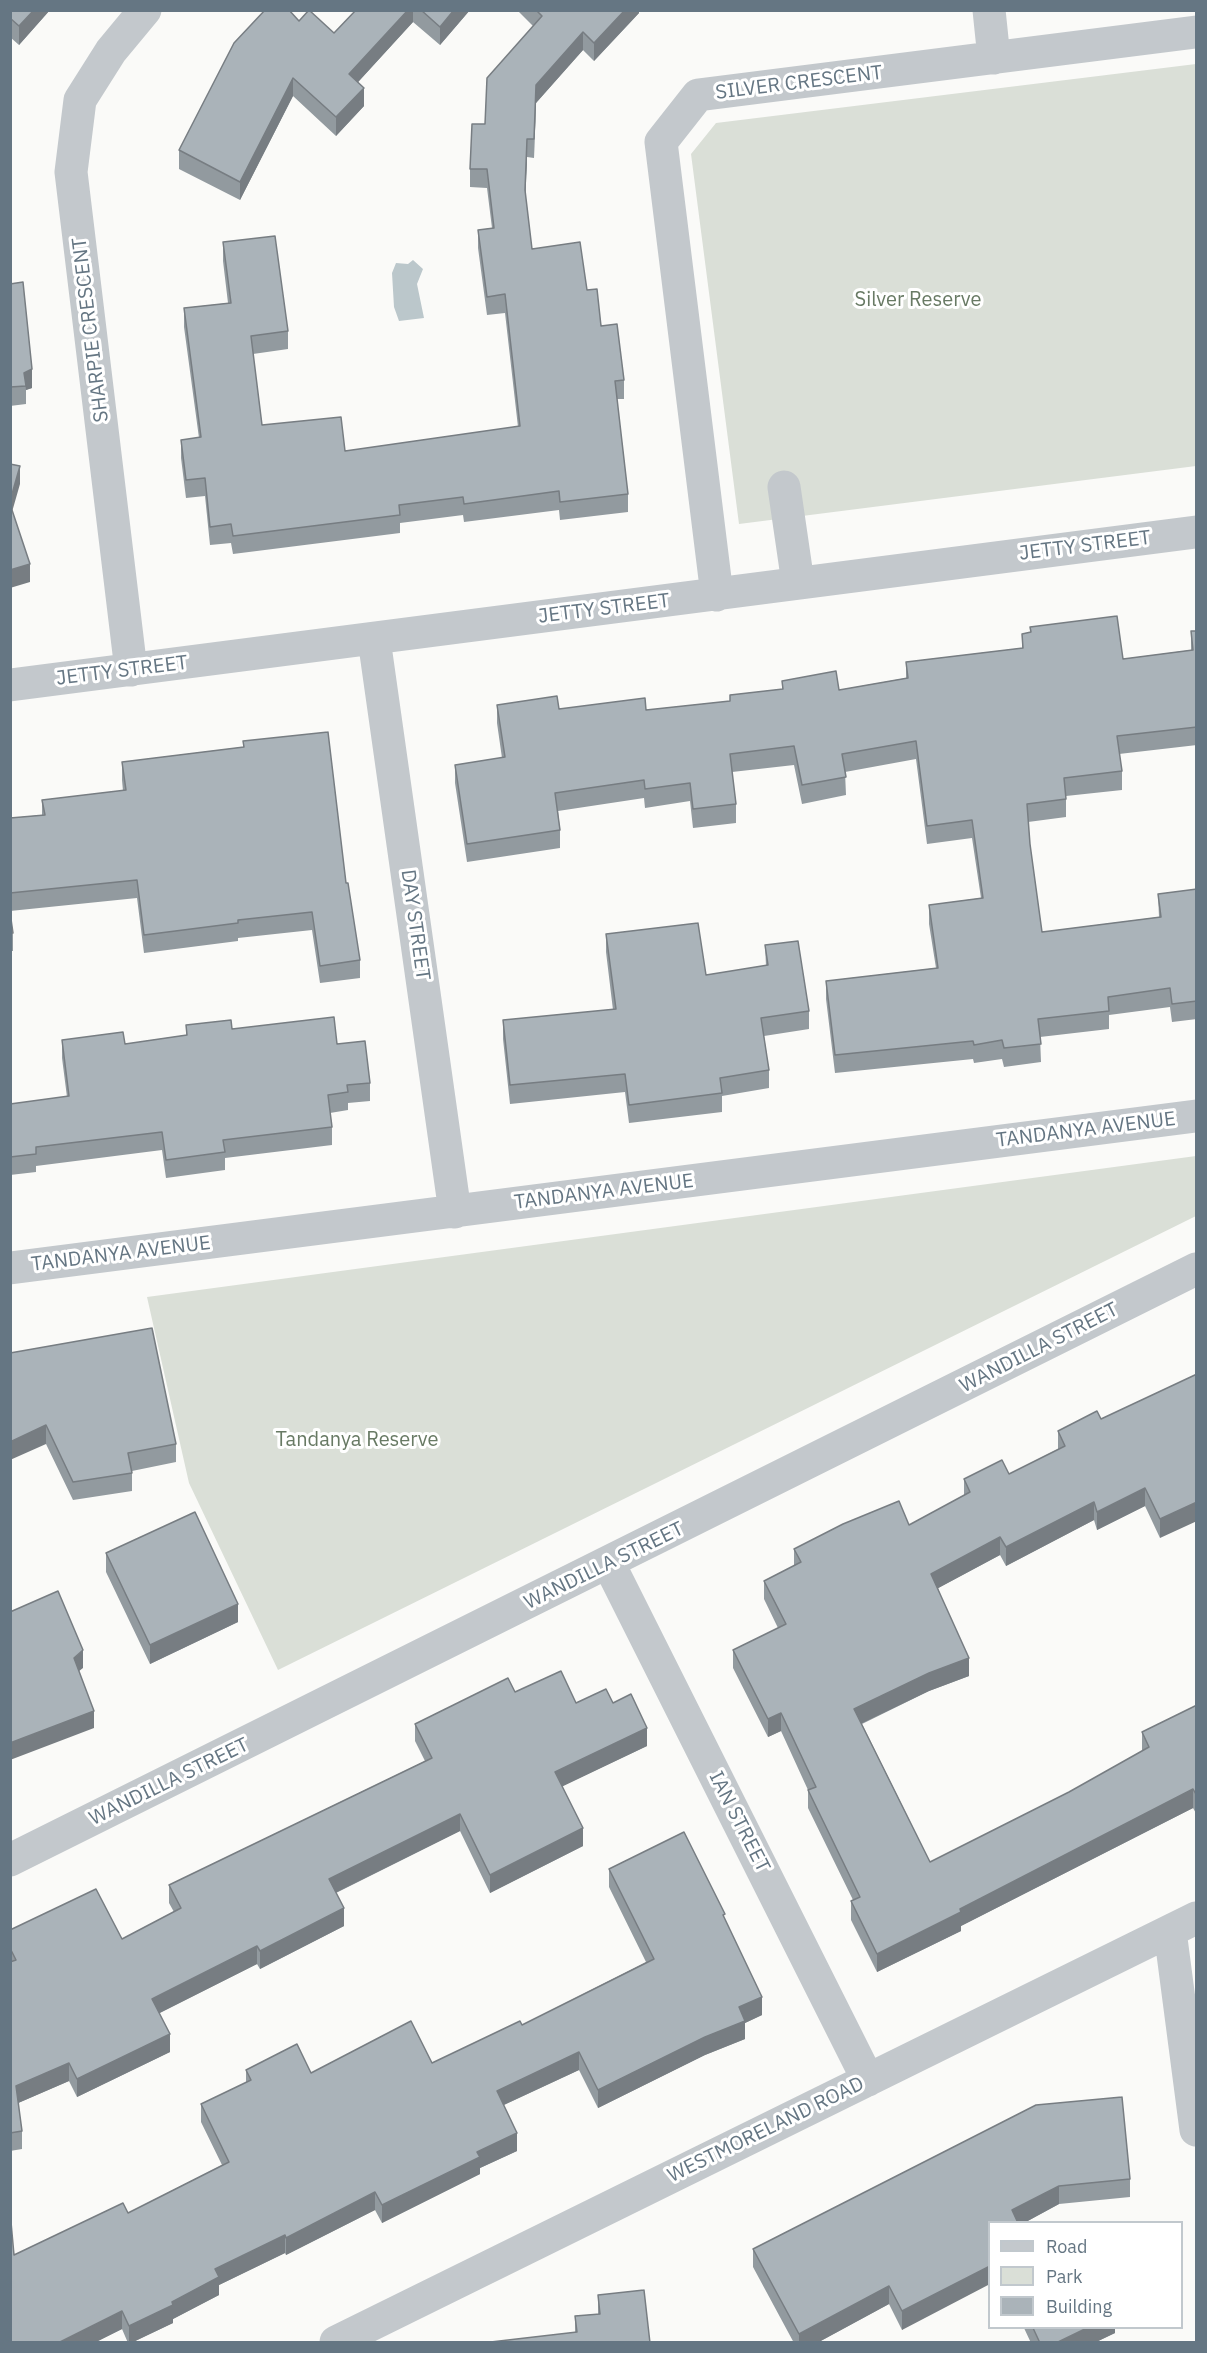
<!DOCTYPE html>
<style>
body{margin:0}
#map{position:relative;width:1207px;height:2353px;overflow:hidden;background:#fafaf8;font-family:"IBM Plex Sans",sans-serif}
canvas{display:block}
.frame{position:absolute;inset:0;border:12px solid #657683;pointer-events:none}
.legend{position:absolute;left:988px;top:2221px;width:195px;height:108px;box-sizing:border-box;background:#fff;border:2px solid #c1c8cd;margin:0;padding:8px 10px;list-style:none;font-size:18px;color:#657683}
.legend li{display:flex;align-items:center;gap:12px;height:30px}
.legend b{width:30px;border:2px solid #c1c8cd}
</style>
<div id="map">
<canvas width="1207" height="2353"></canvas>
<div class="frame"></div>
<ul class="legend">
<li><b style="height:8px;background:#c3c8cc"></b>Road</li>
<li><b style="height:16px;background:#dadfd7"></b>Park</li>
<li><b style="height:16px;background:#aab3b9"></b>Building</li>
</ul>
</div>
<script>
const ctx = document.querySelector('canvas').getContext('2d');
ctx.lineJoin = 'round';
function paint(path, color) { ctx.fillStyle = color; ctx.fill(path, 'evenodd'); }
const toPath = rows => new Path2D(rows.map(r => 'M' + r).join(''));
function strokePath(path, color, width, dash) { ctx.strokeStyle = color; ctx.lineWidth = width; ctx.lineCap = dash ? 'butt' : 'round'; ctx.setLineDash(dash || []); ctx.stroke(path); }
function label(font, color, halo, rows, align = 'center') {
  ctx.font = font + ' "IBM Plex Sans",sans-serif'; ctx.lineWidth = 6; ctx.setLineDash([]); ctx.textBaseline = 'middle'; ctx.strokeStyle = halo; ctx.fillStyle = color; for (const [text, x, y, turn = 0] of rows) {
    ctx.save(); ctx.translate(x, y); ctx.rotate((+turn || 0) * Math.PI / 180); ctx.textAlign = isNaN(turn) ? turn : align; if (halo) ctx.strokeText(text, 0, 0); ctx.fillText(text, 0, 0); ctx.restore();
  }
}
const green = toPath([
 [1196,64,1196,466,739,524,691,154,716,123],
 [1196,1156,1196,1216,278,1670,189,1483,147,1297]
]);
const water = toPath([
 [413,260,423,269,417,284,424,318,399,321,394,307,392,273,396,263,408,264]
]);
const minor = toPath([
 [989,10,994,58],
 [784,487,798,583],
 [717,595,661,142,698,95,1196,32],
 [374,639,455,1212],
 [131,670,71,172,80,100,111,51,145,10],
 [10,685,1196,532],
 [10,1268,1196,1116],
 [609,1564,868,2080],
 [10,1860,1196,1269],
 [1170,1931,1196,2130],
 [336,2342,1196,1918]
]);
const wall = toPath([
 [10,10,50,10,19,45,10,37],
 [356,10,470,10,440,45,413,22,358,82,364,106,336,136,293,96,240,200,179,169,179,150,299,21,334,33],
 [517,10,639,10,639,13,594,61,583,50,536,103,534,158,527,157,525,195,532,249,587,290,624,380,624,399,617,399,628,494,628,512,560,520,559,510,464,522,463,515,400,523,400,533,233,554,231,543,210,545,205,496,186,498,181,458,181,440,199,438,184,327,184,308,228,303,223,261,223,242,288,331,288,349,253,354,262,425,345,451,518,427,505,313,487,315,478,248,478,230,492,228,487,188,470,187,470,169,485,124,533,26],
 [10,284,32,388,26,390,26,404,10,406],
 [1191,631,1197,631,1197,745,1119,754,1122,771,1122,790,1066,796,1066,817,1028,822,1030,844,1042,932,1159,917,1158,894,1197,889,1197,1019,1172,1022,1170,1007,1109,1015,1109,1029,1040,1037,1041,1062,1004,1067,1002,1059,974,1063,973,1059,835,1073,826,999,826,981,936,968,929,924,929,905,981,898,972,838,927,844,916,759,845,772,846,795,802,804,794,765,732,772,736,804,736,823,693,828,690,801,645,808,644,798,558,811,560,830,560,848,467,862,455,783,455,765,502,758,497,723,497,705,559,709,646,710,730,701,730,695,782,689,782,681,839,690,906,678,906,662,1022,648,1022,634,1123,659,1191,650],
 [243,741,346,883,360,960,360,978,320,983,312,930,238,938,238,941,144,953,137,898,10,911,10,818,42,815,42,800,123,791,122,780,122,762,243,747],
 [10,912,13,933,13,951,10,951],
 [606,934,706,975,766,966,765,945,809,1011,809,1029,764,1036,769,1070,769,1088,722,1096,722,1112,629,1123,625,1092,510,1104,503,1039,503,1020,613,1010,606,952],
 [186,1025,232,1029,337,1044,370,1083,370,1101,348,1103,348,1110,330,1113,332,1127,332,1145,225,1158,225,1170,166,1178,162,1150,36,1166,36,1172,10,1175,10,1104,67,1097,62,1058,62,1040,125,1044,186,1035],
 [10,1353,176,1444,176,1462,132,1471,132,1491,73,1500,46,1444],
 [1197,1374,1160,1538,1145,1506,1097,1530,1094,1520,1006,1566,1000,1555,938,1588,969,1676,929,1691,862,1724,930,1862,1069,1792,1142,1751,1142,1732,1197,1705,1197,1815,1193,1808,961,1926,961,1931,877,1972,851,1920,851,1901,853,1900,808,1808,808,1790,781,1731,768,1737,733,1668,733,1650,778,1628,764,1599,764,1581,794,1566,794,1549,909,1525,964,1496,964,1479,1009,1474,1058,1449,1058,1431,1101,1419],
 [106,1553,238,1622,150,1664,106,1572],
 [515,1692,576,1703,613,1703,647,1746,562,1786,583,1846,490,1893,460,1831,336,1893,344,1926,260,1969,257,1964,159,2013,170,2052,77,2097,69,2081,18,2103,22,2131,22,2149,10,2151,10,1930,122,1939,174,1912,169,1903,169,1885,425,1761,415,1741,415,1724],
 [609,1869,725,1921,762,2015,745,2023,745,2039,705,2055,598,2108,579,2070,504,2105,517,2151,480,2168,480,2174,382,2223,375,2210,286,2255,285,2253,219,2285,219,2295,173,2319,173,2323,131,2343,128,2343,122,2329,94,2343,10,2343,14,2255,128,2213,222,2165,201,2122,201,2104,246,2083,246,2070,311,2073,432,2063,522,2025,646,1962,609,1887],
 [1036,2105,1130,2179,1130,2197,1059,2204,1024,2223,990,2223,902,2330,889,2304,817,2343,794,2343,753,2267,753,2249],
 [598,2295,650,2343,575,2333,575,2316,598,2314],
 [1024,2328,1115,2328,1115,2333,1094,2343,1031,2343]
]);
const shadedWall = toPath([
 [34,10,50,10,19,45,19,26],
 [408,10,413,10,413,22,349,92,349,74],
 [454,10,470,10,440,45,440,27],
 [625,10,639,10,639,13,594,61,594,43],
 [583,32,583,50,536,103,534,158,536,85],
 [293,78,293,96,240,200,240,182],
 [364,88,364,106,336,136,336,117],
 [527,139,527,157,525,208,525,190],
 [32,369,32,388,26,390,24,373],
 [20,466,20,484,10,519,10,501],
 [30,564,30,582,10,588,10,570],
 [46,1425,46,1444,10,1460,10,1442],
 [1145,1488,1145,1506,1097,1530,1097,1512],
 [1094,1502,1094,1520,1006,1566,1006,1547],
 [1197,1502,1197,1521,1160,1538,1160,1519],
 [1000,1537,1000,1555,931,1592,931,1574],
 [238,1604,238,1622,150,1664,150,1645],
 [83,1650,83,1668,74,1675,74,1658],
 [969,1658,969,1676,929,1691,854,1727,854,1709,929,1673],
 [94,1711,94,1728,10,1760,10,1743],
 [781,1713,781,1731,768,1737,768,1719],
 [647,1728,647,1746,555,1790,555,1772],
 [1193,1789,1193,1808,961,1926,961,1931,877,1972,877,1954,960,1909],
 [460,1814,460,1831,329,1896,329,1879],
 [583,1828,583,1846,490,1893,490,1875],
 [344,1908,344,1926,260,1969,260,1951],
 [257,1946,257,1964,152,2017,152,1999],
 [762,1997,762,2015,745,2023,745,2039,705,2055,598,2108,598,2090,739,2007],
 [170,2034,170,2052,77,2097,77,2079],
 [579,2052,579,2070,497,2108,497,2091],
 [69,2063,69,2081,16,2104,16,2086],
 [517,2133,517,2151,480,2168,480,2174,382,2223,382,2205,477,2152],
 [1059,2186,1059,2204,1024,2223,1012,2223,1012,2210],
 [375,2192,375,2210,286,2255,286,2238],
 [285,2235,285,2253,219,2285,219,2295,173,2319,173,2323,131,2343,129,2343,129,2326,172,2302,215,2269],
 [990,2266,990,2284,902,2330,902,2311],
 [889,2286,889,2304,817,2343,799,2343,799,2334],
 [122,2311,122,2329,94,2343,58,2343],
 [1087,2328,1115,2328,1115,2333,1094,2343,1056,2343]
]);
const building = toPath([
 [10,10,34,10,19,26,10,18,10,10],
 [265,10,289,10,299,21,309,10,334,33,356,10,408,10,349,74,364,88,336,117,293,78,240,182,179,150,234,43,265,10],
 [421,10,454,10,440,27,421,10],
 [536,10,625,10,594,43,583,32,536,85,534,139,527,139,525,190,532,249,580,242,587,290,597,289,601,326,617,324,624,380,615,381,628,494,560,502,559,491,464,504,463,497,399,505,400,515,233,536,231,524,210,527,205,478,186,480,181,440,201,437,184,308,231,303,223,242,275,236,288,331,251,336,262,425,341,417,345,451,520,426,505,294,487,297,478,230,494,228,487,169,470,169,472,124,485,124,487,78,542,16,536,10],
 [23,282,32,369,24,373,26,386,10,387,10,284,23,282],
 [10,464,20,466,10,501,10,464],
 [10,504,30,564,10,570,10,504],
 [1117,616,1123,659,1193,650,1191,631,1197,631,1197,727,1117,736,1122,771,1064,778,1066,799,1027,804,1030,844,1042,932,1161,917,1158,894,1197,889,1197,1001,1172,1004,1170,988,1108,997,1109,1011,1038,1019,1041,1044,1004,1048,1002,1040,974,1045,973,1041,835,1055,826,981,938,968,929,905,983,898,972,820,927,826,916,741,842,754,846,777,802,785,794,746,730,754,736,804,693,809,690,783,645,789,644,780,555,793,560,830,467,844,455,765,505,757,497,705,557,696,559,709,645,698,646,710,730,701,730,695,783,689,782,681,836,671,839,690,908,678,906,662,1023,648,1022,634,1031,632,1030,627,1117,616],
 [328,732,346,883,348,883,360,960,320,966,312,912,238,920,238,923,144,935,137,880,10,893,10,818,45,815,42,800,126,790,122,762,244,747,243,741,328,732],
 [10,912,13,933,10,933,10,912],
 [698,923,706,975,768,965,765,945,798,941,809,1011,761,1018,769,1070,720,1078,722,1093,629,1105,625,1074,510,1085,503,1020,616,1009,606,934,698,923],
 [334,1017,337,1044,365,1041,370,1083,347,1085,348,1092,328,1095,332,1127,223,1140,225,1152,166,1160,162,1132,36,1147,36,1154,10,1157,10,1104,69,1096,62,1040,123,1032,125,1044,187,1035,186,1025,231,1020,232,1029,334,1017],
 [152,1328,176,1444,128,1453,132,1473,73,1482,46,1425,10,1442,10,1353,152,1328],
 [1197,1374,1197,1502,1160,1519,1145,1488,1097,1512,1094,1502,1006,1547,1000,1537,931,1574,969,1658,929,1673,854,1709,930,1862,1069,1792,1149,1747,1142,1732,1197,1705,1197,1796,1193,1789,960,1909,961,1912,877,1954,851,1901,860,1897,808,1790,816,1787,781,1713,768,1719,733,1650,786,1624,764,1581,801,1562,794,1549,843,1524,899,1501,909,1525,970,1492,964,1479,1002,1460,1009,1474,1065,1446,1058,1431,1097,1411,1101,1419,1197,1374],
 [195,1512,238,1604,150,1645,106,1553,195,1512],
 [58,1591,83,1650,74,1658,94,1711,10,1743,10,1612,58,1591],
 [561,1671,576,1703,606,1689,613,1703,631,1694,647,1728,555,1772,583,1828,490,1875,460,1814,329,1879,344,1908,260,1951,257,1946,152,1999,170,2034,77,2079,69,2063,16,2086,22,2131,10,2133,10,1962,16,1960,10,1948,10,1930,96,1889,122,1939,181,1908,169,1885,432,1758,415,1724,508,1678,515,1692,561,1671],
 [684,1832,725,1914,723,1915,762,1997,739,2007,745,2021,705,2037,598,2090,579,2052,497,2091,517,2133,477,2152,480,2157,382,2205,375,2192,286,2238,285,2235,215,2269,219,2277,172,2302,173,2305,129,2326,122,2311,58,2343,10,2343,10,2211,14,2255,123,2203,128,2213,229,2162,201,2104,251,2080,246,2070,297,2044,311,2073,411,2021,432,2063,520,2021,522,2025,654,1959,609,1869,684,1832],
 [1122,2097,1130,2179,1059,2186,1012,2210,1018,2223,990,2223,990,2266,902,2311,889,2286,799,2334,753,2249,1036,2105,1122,2097],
 [644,2290,650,2343,482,2343,577,2332,575,2316,600,2314,598,2295,644,2290],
 [1033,2328,1087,2328,1056,2343,1040,2343,1033,2328]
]);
const streetNames = [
 ["SILVER CRESCENT",799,83,-7],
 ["SHARPIE CRESCENT",91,330,-97],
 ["JETTY STREET",1085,546,-7],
 ["JETTY STREET",604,609,-7],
 ["JETTY STREET",122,671,-7],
 ["DAY STREET",415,925,82],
 ["TANDANYA AVENUE",1086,1130,-7],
 ["TANDANYA AVENUE",604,1192,-7],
 ["TANDANYA AVENUE",121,1254,-7],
 ["WANDILLA STREET",1039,1348,-27],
 ["WANDILLA STREET",604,1566,-26],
 ["WANDILLA STREET",169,1782,-26],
 ["IAN STREET",739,1822,63],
 ["WESTMORELAND ROAD",766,2130,-26]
];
const parkNames = [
 ["Silver Reserve",918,300],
 ["Tandanya Reserve",357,1440]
];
paint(green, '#dadfd7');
paint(water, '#bbc7cb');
strokePath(minor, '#c3c8cc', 33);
paint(wall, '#929a9f');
paint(shadedWall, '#777d82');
paint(building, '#aab3b9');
strokePath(building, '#777d82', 1.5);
label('20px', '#657683', '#fff', streetNames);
label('20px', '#687a64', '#fff', parkNames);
</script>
